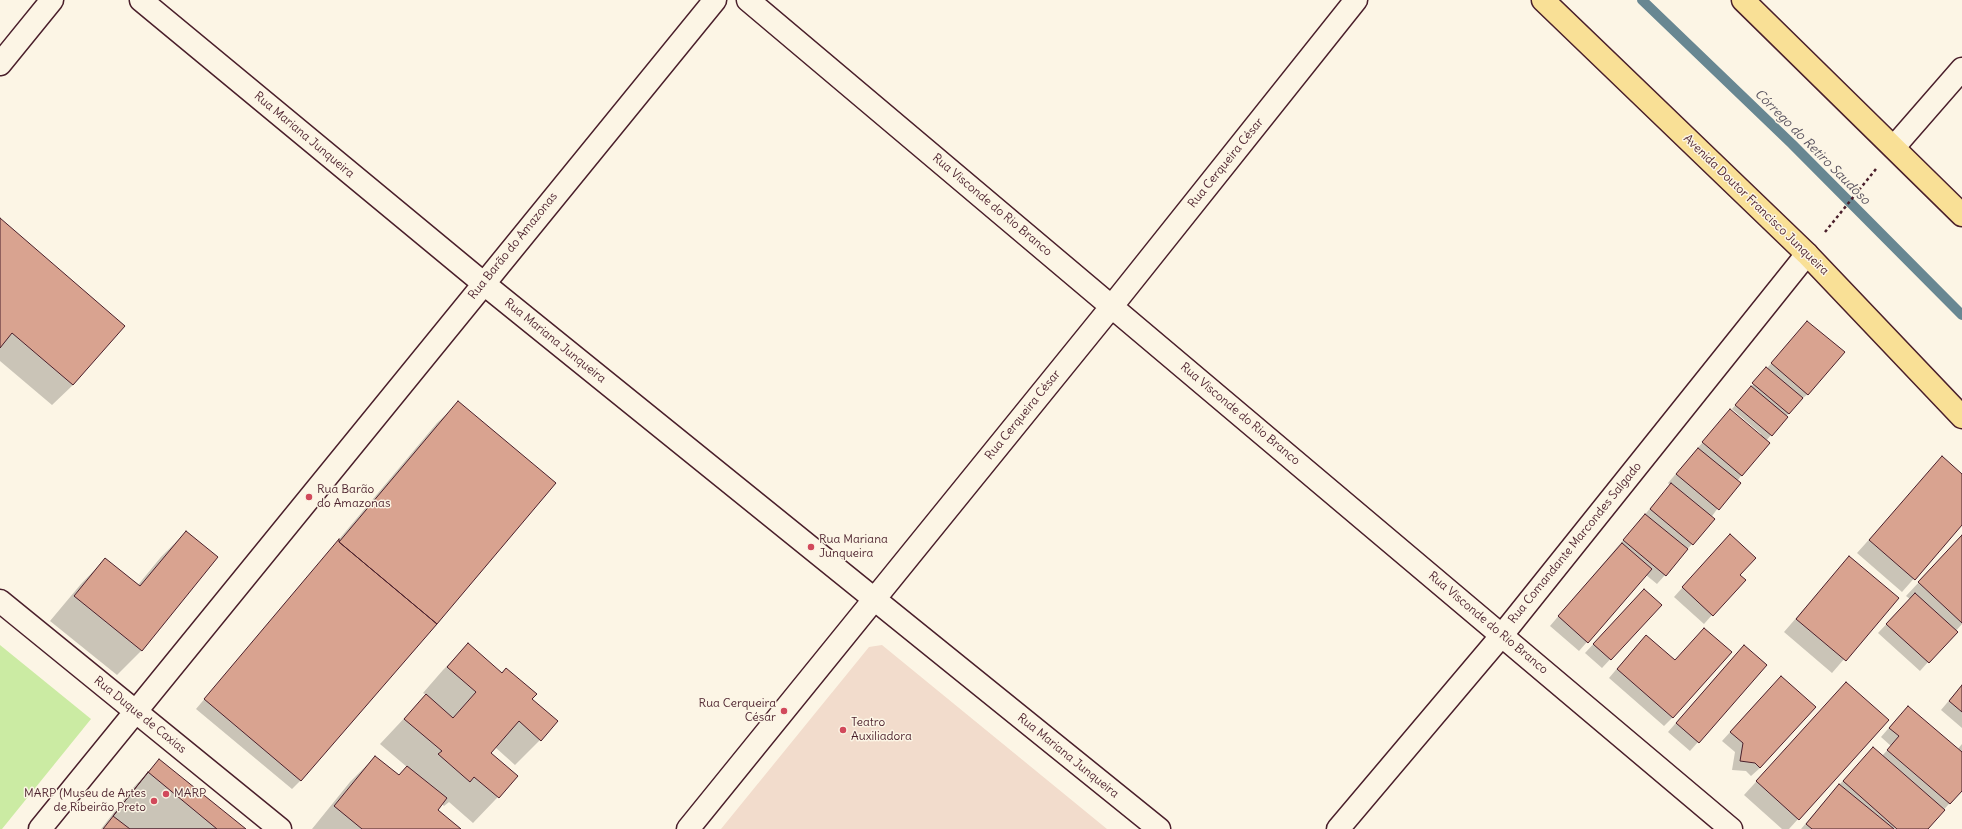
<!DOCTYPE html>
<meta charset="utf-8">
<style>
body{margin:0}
canvas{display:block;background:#fcf5e5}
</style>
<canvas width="1962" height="829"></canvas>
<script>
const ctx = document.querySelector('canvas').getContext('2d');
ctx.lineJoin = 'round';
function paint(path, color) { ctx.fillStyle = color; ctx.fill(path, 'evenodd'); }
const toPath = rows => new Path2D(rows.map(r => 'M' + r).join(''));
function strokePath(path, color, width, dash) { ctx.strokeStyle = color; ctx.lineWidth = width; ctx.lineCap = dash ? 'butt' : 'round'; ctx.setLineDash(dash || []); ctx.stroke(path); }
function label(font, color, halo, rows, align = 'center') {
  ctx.font = font + ' Delius,sans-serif'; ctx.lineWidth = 3; ctx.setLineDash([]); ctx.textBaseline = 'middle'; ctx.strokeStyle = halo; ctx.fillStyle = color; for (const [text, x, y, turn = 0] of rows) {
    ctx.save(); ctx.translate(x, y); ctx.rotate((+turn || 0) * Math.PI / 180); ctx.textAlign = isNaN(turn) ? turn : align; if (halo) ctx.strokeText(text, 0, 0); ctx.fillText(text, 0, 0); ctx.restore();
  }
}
const built = toPath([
 [882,645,1107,829,721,829,869,647]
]);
const green = toPath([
 [0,645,91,719,2,829,0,829]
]);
const shadow = toPath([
 [0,219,124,326,73,385,52,405,0,361],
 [1799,331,1808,394,1798,402,1766,441,1692,544,1665,575,1657,584,1646,575,1579,651,1550,626,1670,485,1668,483,1730,410,1760,436,1761,434,1732,409],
 [458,403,301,780,292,789,196,709,437,423],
 [1942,458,1962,475,1962,524,1902,592,1857,553],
 [186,532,142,650,117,675,50,621,81,584,105,559,138,585,161,557],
 [1962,536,1962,624,1920,671,1878,633,1910,599,1906,596],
 [1721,544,1739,575,1712,615,1704,624,1674,597],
 [1849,557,1897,598,1832,673,1784,632],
 [1635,599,1661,605,1602,668,1585,653],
 [468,645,501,673,506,669,531,699,540,740,515,765,495,747,490,753,517,777,473,823,449,802,444,806,442,804,437,810,460,829,312,829,350,782,375,757,398,776,407,767,380,744,426,695,423,693,443,670],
 [1637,645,1673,717,1664,726,1609,678],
 [1735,655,1698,742,1690,751,1668,732],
 [1846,683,1798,819,1789,829,1782,829,1744,795],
 [1962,685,1962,728,1941,710],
 [1772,686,1760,768,1751,776,1746,771,1732,770,1735,752,1722,741],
 [1899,716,1957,750,1962,744,1962,789,1927,829,1801,829,1827,798,1865,757,1882,756,1891,746,1881,737],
 [159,760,244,829,101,829,132,789]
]);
const stream = toPath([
 [1642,0,1792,144,1962,315]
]);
const building = toPath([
 [0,218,125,326,73,385,12,333,0,348,0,218],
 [1807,321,1845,352,1808,395,1771,363,1807,321],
 [1766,367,1803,398,1789,414,1752,383,1766,367],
 [1751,386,1788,417,1772,436,1735,405,1751,386],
 [458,401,556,483,437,624,339,542,458,401],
 [1730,409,1770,443,1742,476,1702,442,1730,409],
 [1698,448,1741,483,1719,510,1676,474,1698,448],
 [1942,456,1962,474,1962,525,1915,580,1869,540,1942,456],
 [1671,483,1715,519,1693,545,1650,509,1671,483],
 [1645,514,1688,549,1666,576,1623,540,1645,514],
 [186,531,218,557,142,651,74,596,105,558,140,586,186,531],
 [1730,534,1756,558,1740,575,1746,580,1713,616,1682,587,1730,534],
 [1962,535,1962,623,1918,582,1962,535],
 [339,539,339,542,437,624,301,781,204,699,339,539],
 [1622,543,1652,569,1588,643,1558,616,1622,543],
 [1849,556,1899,598,1846,661,1796,619,1849,556],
 [1644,589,1662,605,1611,660,1593,644,1644,589],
 [1915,593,1958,632,1929,663,1886,624,1915,593],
 [1704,628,1732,652,1673,718,1617,669,1646,635,1675,660,1704,628],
 [468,643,502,673,506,668,537,694,532,699,558,721,541,741,519,721,491,753,518,776,499,798,474,777,470,782,438,754,442,751,404,719,426,694,453,718,476,692,447,667,468,643],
 [1744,645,1767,665,1699,743,1676,723,1744,645],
 [1781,676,1816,707,1760,768,1755,763,1740,761,1743,743,1730,732,1781,676],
 [1846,682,1889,720,1799,820,1756,781,1846,682],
 [1962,685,1962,712,1949,701,1962,685],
 [1908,706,1962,752,1962,791,1950,804,1887,750,1899,736,1889,728,1908,706],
 [1873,747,1945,810,1928,829,1897,829,1843,781,1873,747],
 [375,756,399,775,407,766,447,798,438,810,461,829,362,829,334,806,375,756],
 [159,759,246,829,130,829,113,816,159,759],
 [148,772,217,829,103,829,148,772],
 [1839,784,1894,829,1812,829,1806,824,1839,784]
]);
const path = toPath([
 [1825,232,1876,169]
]);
const street = toPath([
 [141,0,483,283,1159,829],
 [748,0,1731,829],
 [0,64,52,0],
 [1894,147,1962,69],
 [0,601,280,829],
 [40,829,715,0],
 [688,829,1112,306,1356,0],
 [1338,829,1502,635,1807,254]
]);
const primary = toPath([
 [1543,0,1807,254,1962,417],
 [1743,0,1962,215]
]);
const markers = [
 [309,497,4,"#d1495b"],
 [811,547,4,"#d1495b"],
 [784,711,4,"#d1495b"],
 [843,730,4,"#d1495b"],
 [166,794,4,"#d1495b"],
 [154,801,4,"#d1495b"]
];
const streetNames = [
 ["Rua Mariana Junqueira",304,135,40],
 ["Rua Cerqueira César",1226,163,-51],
 ["Rua Visconde do Rio Branco",992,205,40],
 ["Avenida Doutor Francisco Junqueira",1756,205,44],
 ["Rua Barão do Amazonas",513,246,-51],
 ["Rua Mariana Junqueira",555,341,39],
 ["Rua Visconde do Rio Branco",1240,414,40],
 ["Rua Cerqueira César",1023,415,-51],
 ["Rua Comandante Marcondes Salgado",1575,543,-51],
 ["Rua Visconde do Rio Branco",1488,623,40],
 ["Rua Duque de Caxias",140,715,39],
 ["Rua Mariana Junqueira",1068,756,39]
];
const poiNames = [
 ["Rua Barão",317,490],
 ["do Amazonas",317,504],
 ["Rua Mariana",819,540],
 ["Junqueira",819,554],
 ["Rua Cerqueira",776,704,"right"],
 ["César",776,718,"right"],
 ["Teatro",851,723],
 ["Auxiliadora",851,737],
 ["MARP (Museu de Artes",146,794,"right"],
 ["de Ribeirão Preto",146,808,"right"],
 ["MARP",174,794]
];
const waterNames = [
 ["Córrego do Retiro Saudoso",1812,147,45]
];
paint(built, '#f2dccc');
paint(green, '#cbeba3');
paint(shadow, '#0003');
strokePath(stream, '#688792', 10);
paint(building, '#d9a390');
strokePath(building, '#4a1f2b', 1);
strokePath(street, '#4a1f2b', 25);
strokePath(primary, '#4a1f2b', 25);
strokePath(path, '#4a1f2b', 2.5, [3, 3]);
strokePath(street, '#fcf5e5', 22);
strokePath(primary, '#f9e096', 22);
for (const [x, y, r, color] of markers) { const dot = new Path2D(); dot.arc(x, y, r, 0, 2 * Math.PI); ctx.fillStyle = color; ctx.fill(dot); strokePath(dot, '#fcf5e5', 1.5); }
label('12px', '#4a1f2b', '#fcf5e5', streetNames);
label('12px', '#4a1f2b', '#fcf5e5', poiNames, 'left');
label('italic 13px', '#59535f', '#fcf5e5', waterNames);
</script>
